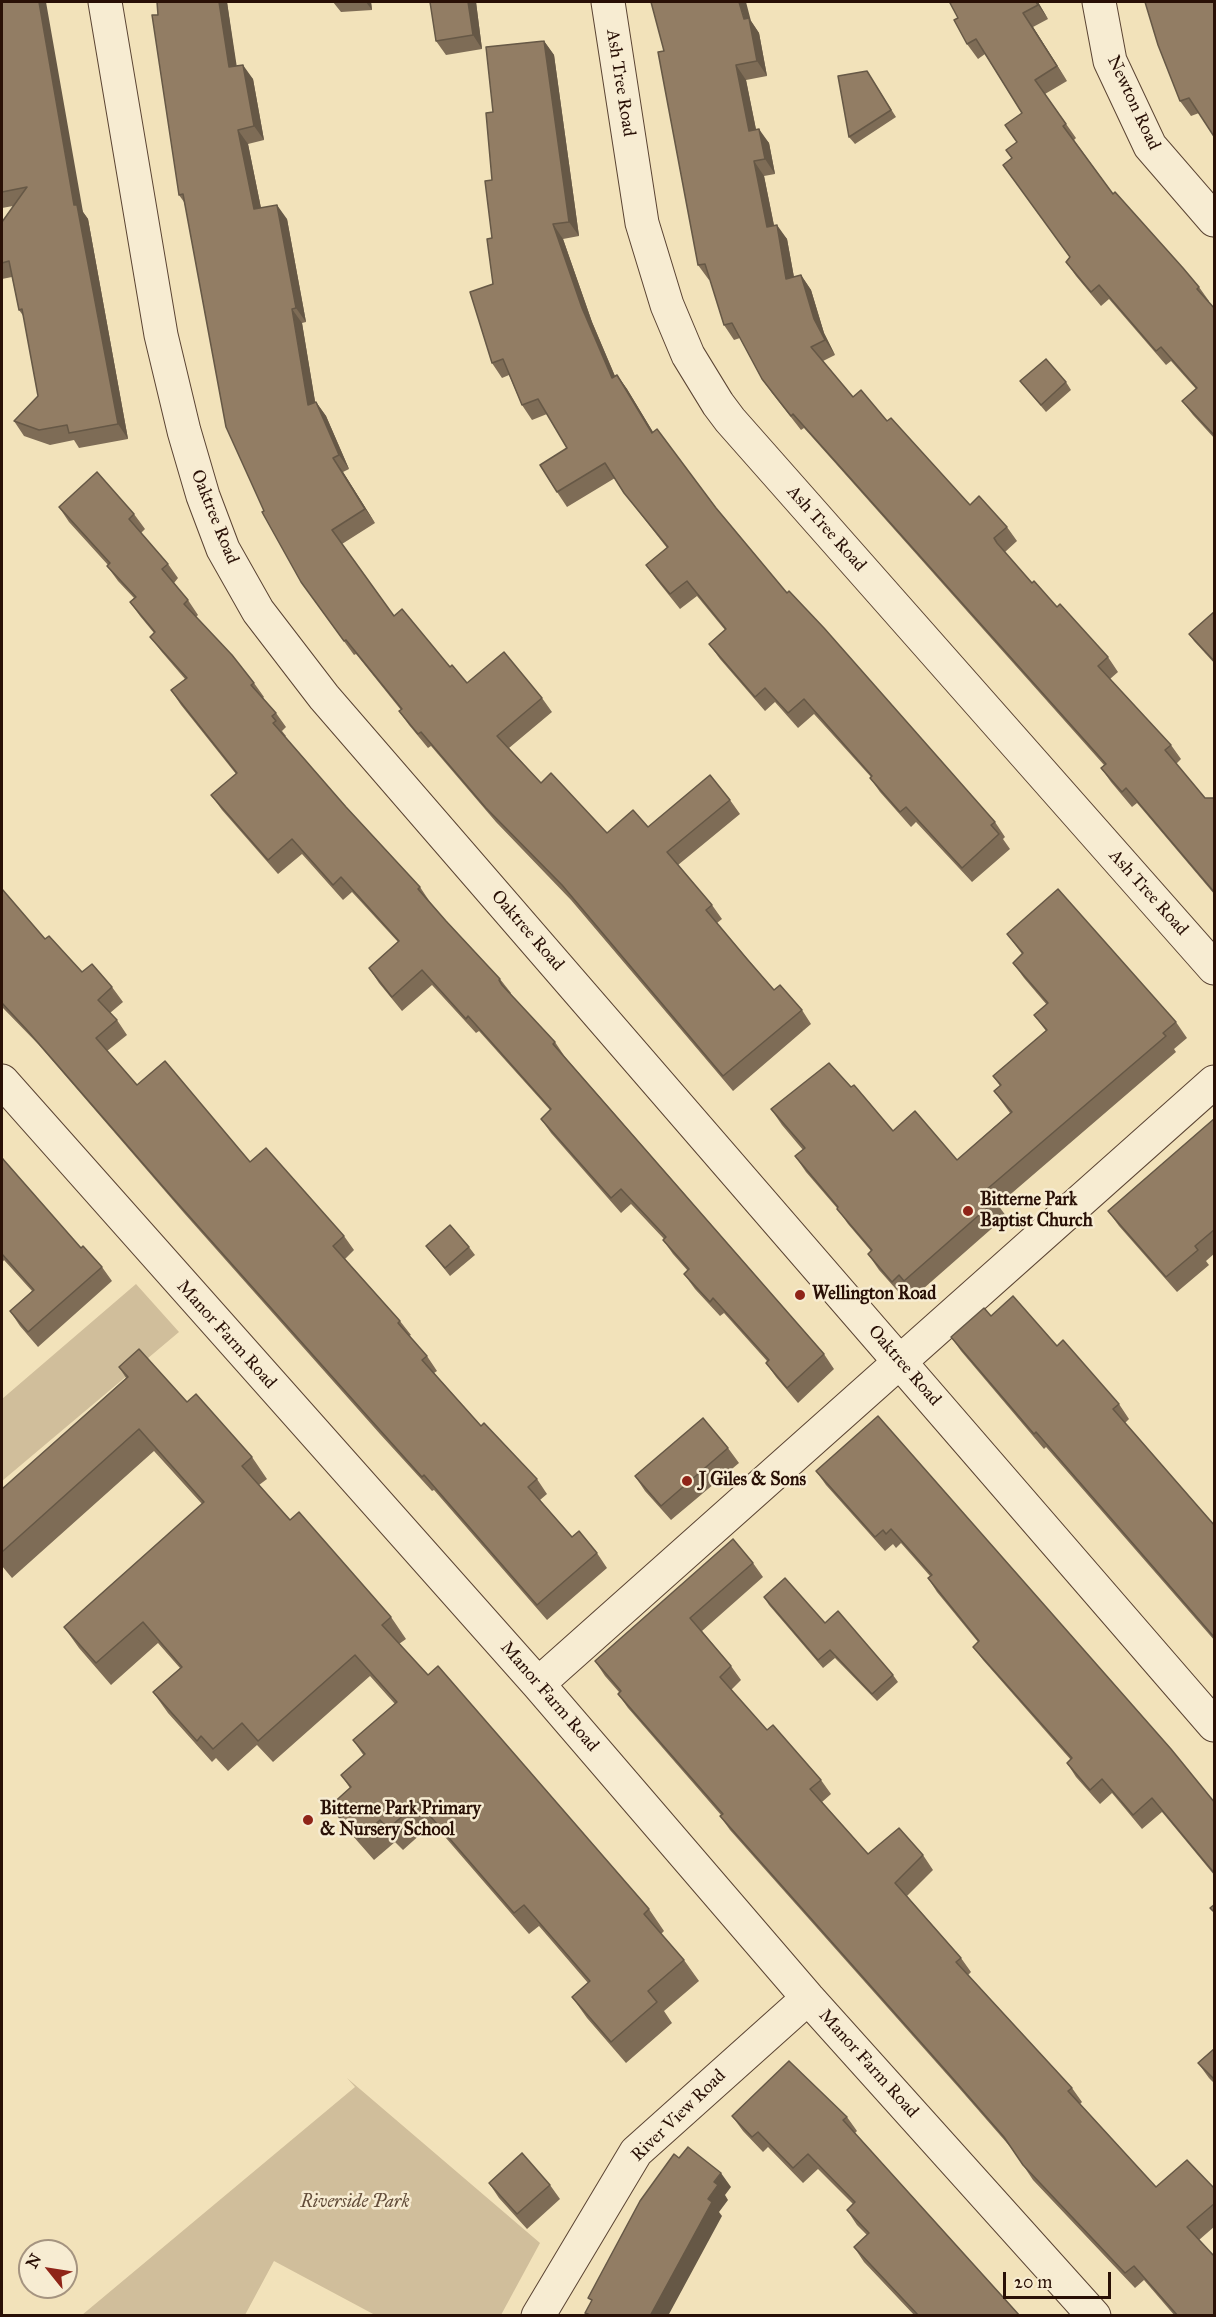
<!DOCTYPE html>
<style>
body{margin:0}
#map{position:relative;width:1216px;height:2317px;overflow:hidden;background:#f2e2ba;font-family:"IM FELL Great Primer",serif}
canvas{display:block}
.frame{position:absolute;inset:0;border:3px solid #291006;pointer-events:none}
.north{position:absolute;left:18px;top:2239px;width:60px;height:60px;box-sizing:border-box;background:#f7ecd2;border:2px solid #a59480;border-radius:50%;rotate:300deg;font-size:16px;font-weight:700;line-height:24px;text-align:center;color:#291006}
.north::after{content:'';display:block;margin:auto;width:21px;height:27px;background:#8f2418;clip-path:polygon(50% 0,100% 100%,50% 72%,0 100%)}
.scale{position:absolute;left:1003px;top:2272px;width:108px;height:27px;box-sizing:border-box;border:3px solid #291006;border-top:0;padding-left:8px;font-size:18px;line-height:21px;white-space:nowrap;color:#291006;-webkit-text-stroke:4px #f7ecd2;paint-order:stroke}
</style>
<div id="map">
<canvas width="1216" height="2317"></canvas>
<div class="frame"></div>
<div class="north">N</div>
<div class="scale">20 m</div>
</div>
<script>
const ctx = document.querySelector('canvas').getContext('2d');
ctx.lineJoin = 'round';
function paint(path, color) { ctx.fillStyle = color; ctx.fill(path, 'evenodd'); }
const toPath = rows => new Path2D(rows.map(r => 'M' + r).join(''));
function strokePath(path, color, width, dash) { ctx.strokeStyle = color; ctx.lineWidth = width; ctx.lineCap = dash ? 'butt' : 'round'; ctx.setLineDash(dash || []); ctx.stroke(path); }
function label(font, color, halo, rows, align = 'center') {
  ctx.font = font + ' "IM FELL Great Primer",serif'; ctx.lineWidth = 5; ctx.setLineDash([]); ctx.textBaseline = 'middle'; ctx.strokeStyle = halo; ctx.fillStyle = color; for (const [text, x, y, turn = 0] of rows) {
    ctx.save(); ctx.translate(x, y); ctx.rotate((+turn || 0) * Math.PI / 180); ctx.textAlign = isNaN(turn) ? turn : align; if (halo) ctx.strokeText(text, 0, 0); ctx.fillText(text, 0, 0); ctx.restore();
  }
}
const green = toPath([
 [136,1284,179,1332,2,1481,2,1399],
 [347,2078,540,2243,501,2315,375,2315,274,2261,245,2315,82,2315,355,2087]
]);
const minor = toPath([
 [105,2,161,335,184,431,203,496,223,549,258,611,324,697,1214,1725],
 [608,2,642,223,667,305,688,355,718,404,730,420,1214,968],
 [1099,2,1110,61,1150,146,1214,220],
 [2,1081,538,1684,808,1998,1094,2316],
 [538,1684,1214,1082],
 [538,2316,636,2152,808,1998]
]);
const wall = toPath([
 [2,2,83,212,88,219,128,439,79,448,74,440,50,445,24,436,14,421,38,396,24,317,19,310,12,277,2,279,2,222,13,206,2,208],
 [157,2,227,2,236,66,253,79,264,140,248,144,261,208,287,219,306,322,302,323,315,402,316,402,326,416,349,469,343,472,375,523,342,544,394,616,467,683,542,698,552,712,509,748,541,783,607,833,648,827,730,800,740,814,678,865,712,905,722,919,717,923,774,990,802,1010,811,1024,733,1091,571,900,496,822,431,746,428,748,409,725,399,711,401,710,356,654,354,655,311,596,264,511,184,202,179,195],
 [333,2,371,2,372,10,341,12],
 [430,2,476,2,482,49,446,55,436,41],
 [1038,2,1048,19,1033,27,1067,81,1045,94,1076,138,1074,140,1113,194,1199,287,1209,301,1208,302,1215,309,1215,439,1193,415,1182,401,1196,389,1171,361,1166,365,1109,299,1101,306,1076,276,1066,262,1070,257,1012,158,1017,142,1022,113,985,54,978,59,967,44,958,18],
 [1145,2,1199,113,1191,116,1180,101],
 [751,21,759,33,767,76,746,80,756,129,769,143,775,174,764,176,774,225,787,239,794,277,801,275,811,290,824,333,835,355,823,361,853,397,887,421,970,505,1007,527,1017,541,1005,552,1032,583,1108,657,1118,672,1110,679,1171,745,1181,759,1176,764,1205,798,1215,798,1215,895,1137,803,1132,807,1111,782,1101,768,1104,765,804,428,801,430,772,393,762,379,740,338,734,340,724,325,710,279,709,280,698,265,664,51],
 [544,41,554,55,579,236,563,239,592,322,615,376,617,375,627,389,653,432,787,593,995,822,1005,837,1003,839,1010,849,972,882,916,822,911,827,880,792,870,778,871,777,814,714,798,728,775,702,765,711,720,659,709,644,725,630,697,596,680,609,656,579,646,565,667,548,635,507,615,478,567,507,557,492,567,448,547,414,532,420,522,405,509,375,502,378,492,363,493,284,492,180],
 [872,79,896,117,855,144,849,137],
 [1020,381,1066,382,1071,390,1046,412],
 [59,507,134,514,145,529,141,533,168,564,178,578,174,583,188,600,198,615,196,617,254,683,264,697,263,698,276,713,286,727,282,731,286,736,285,737,346,807,420,887,430,902,446,921,500,979,511,993,510,994,555,1042,565,1057,824,1354,834,1369,798,1403,776,1377,766,1363,767,1361,724,1313,720,1316,695,1289,684,1274,688,1271,673,1254,663,1240,664,1239,631,1204,621,1213,551,1133,541,1119,550,1110,479,1031,476,1033,432,985,402,1011,379,983,369,968,398,942,352,892,343,900,302,854,278,874,222,810,211,795,236,774,181,705,171,690,185,679,161,651,150,637,154,633,140,616,130,602,134,598,118,581,107,566,108,565,69,522],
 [1215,611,1215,664,1194,641,1189,634],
 [2,889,45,939,82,972,112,987,123,1002,110,1013,117,1020,127,1035,107,1051,137,1085,250,1162,344,1236,354,1250,345,1259,400,1321,411,1335,409,1336,427,1356,437,1371,434,1373,481,1426,537,1479,547,1494,540,1500,572,1537,597,1553,607,1568,547,1620,434,1490,432,1491,380,1434,184,1213,38,1044,2,1007],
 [1007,934,1176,1022,1187,1038,1174,1049,1176,1052,998,1205,1006,1216,915,1296,910,1291,903,1297,879,1270,868,1254,871,1251,848,1224,837,1208,806,1172,795,1156,803,1150,782,1125,771,1109,851,1087,893,1131,957,1160,1010,1113,994,1091,1000,1086,993,1076,1046,1031,1034,1015,1047,1005,1024,978,1013,963,1022,954],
 [1215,1118,1215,1253,1206,1261,1209,1265,1177,1292,1119,1226,1108,1211],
 [2,1156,5,1162,81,1248,102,1267,112,1281,38,1347,20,1326,10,1311,32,1291,4,1260,2,1263],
 [426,1246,469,1247,475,1255,450,1276],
 [991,1316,1057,1346,1119,1404,1129,1419,1125,1423,1215,1526,1215,1641,1046,1447,1044,1449,961,1351,951,1337],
 [119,1367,187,1402,252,1457,267,1479,259,1485,290,1520,391,1617,406,1639,399,1644,649,1909,664,1931,661,1934,684,1960,699,1981,664,2011,672,2023,626,2063,587,2018,572,1997,588,1983,539,1926,529,1934,433,1823,403,1850,395,1842,374,1860,345,1827,330,1806,350,1788,341,1775,364,1756,353,1740,395,1704,370,1676,273,1762,257,1745,228,1771,216,1758,212,1762,168,1713,153,1692,180,1668,158,1643,111,1685,79,1648,64,1627,202,1504,154,1451,12,1578,2,1566,2,1489,126,1378],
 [878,1416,1215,1803,1215,1876,1162,1812,1142,1829,1112,1793,1100,1804,1076,1777,1067,1763,1071,1760,983,1660,973,1647,978,1642,937,1592,928,1578,930,1576,901,1543,896,1548,893,1544,885,1551,826,1485,816,1471],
 [728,1448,739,1463,671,1520,645,1491,635,1476],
 [753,1563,763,1577,702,1631,731,1666,741,1680,731,1690,767,1730,821,1780,831,1794,822,1802,868,1854,923,1855,933,1870,907,1896,961,1958,971,1972,968,1975,1072,2088,1082,2102,1080,2104,1156,2187,1215,2189,1215,2226,1199,2240,1215,2316,1175,2316,1144,2280,1135,2288,1033,2180,1013,2150,959,2088,730,1830,720,1816,721,1815,628,1708,618,1694,619,1692,605,1676,595,1661],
 [764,1597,825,1623,893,1675,898,1682,877,1701,835,1658,823,1668,769,1605],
 [1215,2048,1215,2084,1209,2078,1198,2063],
 [732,2116,847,2117,857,2131,855,2133,1020,2316,915,2316,864,2262,854,2247,867,2235,857,2225,847,2210,853,2204,818,2169,803,2183,768,2147,763,2152,743,2131],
 [489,2183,550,2185,560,2199,527,2229,499,2198]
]);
const shadedWall = toPath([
 [39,2,46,2,83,212,88,219,128,439,118,424,74,205],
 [219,2,227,2,239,81,229,67],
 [366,2,371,2,372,10],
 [468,2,476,2,482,49,473,35],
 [739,2,746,2,751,21,759,33,767,76,757,61],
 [1036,2,1038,2,1048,19,1038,5],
 [1023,13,1033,27,1067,81,1057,66],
 [544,41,554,55,579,236,569,222],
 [243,65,253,79,264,140,254,126],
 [736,65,746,80,759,145,749,131],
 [759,129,769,143,775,174,765,159],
 [238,130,248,144,264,223,254,209],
 [754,161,764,176,777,241,767,227],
 [277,205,287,219,306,322,296,308],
 [553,224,563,239,592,322,622,393,612,378,582,308],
 [777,225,787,239,797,294,786,279],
 [801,275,811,290,824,333,835,355,825,340,814,319],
 [292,309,302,323,318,419,308,405],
 [617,375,627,389,662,447,652,433],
 [316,402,326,416,349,469,339,455],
 [333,458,343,472,375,523,365,509],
 [721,2173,731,2187,725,2195,728,2200,719,2212,722,2216,668,2316,650,2316,708,2199,714,2182]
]);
const building = toPath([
 [2,2,39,2,74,205,77,205,118,424,69,433,67,425,39,430,14,421,38,396,22,309,19,310,9,261,2,263,2,222,27,187,2,192,2,2],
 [157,2,219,2,229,67,243,65,254,126,238,130,254,209,277,205,296,308,292,309,308,405,316,402,339,455,333,458,365,509,332,530,394,616,402,609,450,667,452,665,467,683,504,652,542,698,497,736,541,783,551,773,607,833,633,810,648,827,710,775,730,800,667,852,712,905,706,910,747,959,774,990,780,985,802,1010,723,1076,562,885,486,808,421,732,418,734,399,711,402,709,346,640,344,641,301,582,262,512,264,511,226,427,183,194,179,195,152,15,158,15,157,2],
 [430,2,468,2,473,35,436,41,430,2],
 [651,2,739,2,744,19,749,18,757,61,736,65,749,131,759,129,765,159,754,161,767,227,777,225,786,279,801,275,814,319,825,340,811,347,853,397,861,390,887,421,891,418,970,505,979,496,1007,527,994,538,997,543,1032,583,1034,581,1057,607,1060,604,1108,657,1098,666,1171,745,1165,750,1205,798,1215,798,1215,893,1126,788,1122,792,1101,768,1106,764,793,414,791,416,762,379,732,323,724,325,705,264,698,265,658,52,664,51,651,2],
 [952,2,1036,2,1038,5,1023,13,1057,66,1035,80,1066,124,1063,126,1113,194,1115,192,1183,268,1199,287,1197,289,1215,309,1215,436,1182,401,1197,388,1161,347,1156,351,1099,285,1091,292,1066,262,1070,257,1003,165,1012,158,1006,150,1017,142,1005,125,1022,113,976,39,967,44,954,20,958,18,950,3,952,2],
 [1145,2,1215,2,1215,138,1189,98,1180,101,1158,45,1145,2],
 [544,41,569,222,553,224,582,308,612,378,617,375,652,433,657,429,716,508,787,593,789,591,824,628,995,822,991,825,999,834,962,868,906,807,900,812,870,778,872,776,804,699,788,713,765,688,755,697,709,644,726,629,687,581,670,594,646,565,668,547,624,493,605,463,557,492,540,465,567,448,538,399,522,405,503,359,492,363,470,292,493,284,487,239,492,238,485,181,492,180,486,113,493,112,486,47,544,41],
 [867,71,891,110,849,137,838,76,867,71],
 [1046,359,1066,382,1041,405,1020,381,1046,359],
 [97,472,134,514,129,519,168,564,162,569,188,600,184,604,232,655,254,683,251,685,276,713,272,716,276,721,273,723,346,807,420,887,418,889,446,921,500,979,499,980,502,985,555,1042,553,1044,824,1354,787,1388,766,1363,769,1360,713,1298,710,1302,684,1274,689,1269,663,1240,666,1237,621,1189,611,1198,541,1119,551,1109,468,1016,466,1019,422,970,392,997,369,968,399,941,341,877,333,885,292,839,268,860,211,795,237,773,171,690,187,678,150,637,155,632,130,602,136,597,107,566,110,563,59,507,97,472],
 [1215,611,1215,662,1189,634,1215,611],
 [2,889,45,939,49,936,82,972,92,964,112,987,98,1000,117,1020,96,1038,137,1085,165,1061,250,1162,266,1148,344,1236,333,1246,400,1321,398,1323,427,1356,422,1360,481,1426,484,1423,537,1479,528,1487,572,1537,579,1531,597,1553,537,1605,424,1475,422,1477,370,1419,173,1198,27,1030,2,1003,2,889],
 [1058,889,1176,1022,1163,1033,1166,1036,986,1190,995,1201,904,1281,899,1275,892,1282,868,1254,872,1250,837,1209,838,1207,795,1156,805,1148,771,1109,829,1063,851,1087,854,1085,893,1131,915,1111,957,1160,1012,1112,994,1091,1001,1085,993,1076,1047,1030,1034,1015,1048,1003,1013,963,1023,953,1007,934,1058,889],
 [1215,1118,1215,1229,1195,1246,1198,1250,1166,1277,1108,1211,1215,1118],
 [2,1158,81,1248,83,1246,102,1267,28,1332,10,1311,34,1290,2,1254,2,1158],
 [450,1225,469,1247,445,1268,426,1246,450,1225],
 [1013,1296,1057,1346,1063,1340,1119,1404,1113,1409,1215,1526,1215,1638,1036,1432,1034,1434,951,1337,984,1308,991,1316,1013,1296],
 [139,1349,187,1402,196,1394,252,1457,242,1466,290,1520,299,1512,391,1617,382,1625,428,1675,438,1666,649,1909,644,1914,684,1960,648,1991,657,2002,611,2042,572,1997,590,1981,524,1905,514,1913,418,1802,388,1829,380,1820,359,1839,330,1806,351,1787,341,1775,365,1754,353,1740,397,1702,355,1655,258,1741,242,1723,213,1749,201,1736,197,1741,153,1692,182,1667,143,1622,96,1663,64,1627,204,1502,139,1429,2,1552,2,1489,128,1377,119,1367,139,1349],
 [878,1416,1171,1749,1215,1803,1215,1874,1152,1798,1133,1815,1102,1779,1090,1790,1067,1763,1072,1758,973,1647,979,1641,928,1578,932,1575,891,1529,886,1534,883,1530,875,1537,816,1471,878,1416],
 [703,1418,728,1448,661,1506,635,1476,703,1418],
 [733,1539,753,1563,690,1618,731,1666,720,1677,767,1730,773,1725,821,1780,810,1789,868,1854,899,1828,923,1855,895,1883,961,1958,956,1962,1072,2088,1068,2091,1156,2187,1187,2160,1215,2189,1215,2203,1187,2227,1215,2257,1215,2316,1178,2316,1134,2266,1125,2273,1023,2165,1004,2137,949,2074,720,1816,723,1814,618,1694,621,1691,595,1661,733,1539],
 [785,1578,825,1623,838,1611,893,1675,872,1694,830,1650,818,1660,764,1597,785,1578],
 [1215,1904,1215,1913,1210,1908,1215,1904],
 [1215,2048,1215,2080,1198,2063,1215,2048],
 [789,2061,847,2117,843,2120,1020,2316,919,2316,854,2247,869,2233,847,2210,855,2202,808,2154,793,2168,758,2132,752,2137,732,2116,789,2061],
 [688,2147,721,2173,714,2182,718,2185,708,2199,712,2202,650,2316,587,2316,588,2314,585,2313,592,2300,588,2298,640,2201,674,2154,679,2158,688,2147],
 [522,2153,550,2185,517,2214,489,2183,522,2153]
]);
const markers = [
 [968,1211,6,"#8f2418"],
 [800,1295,6,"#8f2418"],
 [687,1481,6,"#8f2418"],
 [308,1820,6,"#8f2418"]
];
const streetNames = [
 ["Ash Tree Road",620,83,81],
 ["Newton Road",1133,103,65],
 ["Oaktree Road",214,517,68],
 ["Ash Tree Road",826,529,48],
 ["Ash Tree Road",1148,893,48],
 ["Oaktree Road",527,931,49],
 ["Manor Farm Road",226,1335,48],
 ["Oaktree Road",904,1366,49],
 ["Manor Farm Road",549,1697,49],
 ["Manor Farm Road",868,2064,48],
 ["River View Road",679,2116,-44]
];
const poiNames = [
 ["Bitterne Park",980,1201],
 ["Baptist Church",980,1222],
 ["Wellington Road",812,1295],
 ["J Giles & Sons",699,1481],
 ["Bitterne Park Primary",320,1810],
 ["& Nursery School",320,1831]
];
const parkNames = [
 ["Riverside Park",355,2203]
];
paint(green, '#d0be9b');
strokePath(minor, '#5b4433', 35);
strokePath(minor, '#f7ecd2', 33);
paint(wall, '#7e6c56');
paint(shadedWall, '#665846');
paint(building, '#927d64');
strokePath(building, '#665846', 1.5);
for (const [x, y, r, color] of markers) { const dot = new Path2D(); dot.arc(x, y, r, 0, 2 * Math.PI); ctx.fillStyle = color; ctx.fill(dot); strokePath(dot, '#f7ecd2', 2); }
label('18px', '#291006', '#f7ecd2', streetNames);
label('bold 18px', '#291006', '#f7ecd2', poiNames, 'left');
label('italic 18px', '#634d3a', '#f7ecd2', parkNames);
</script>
